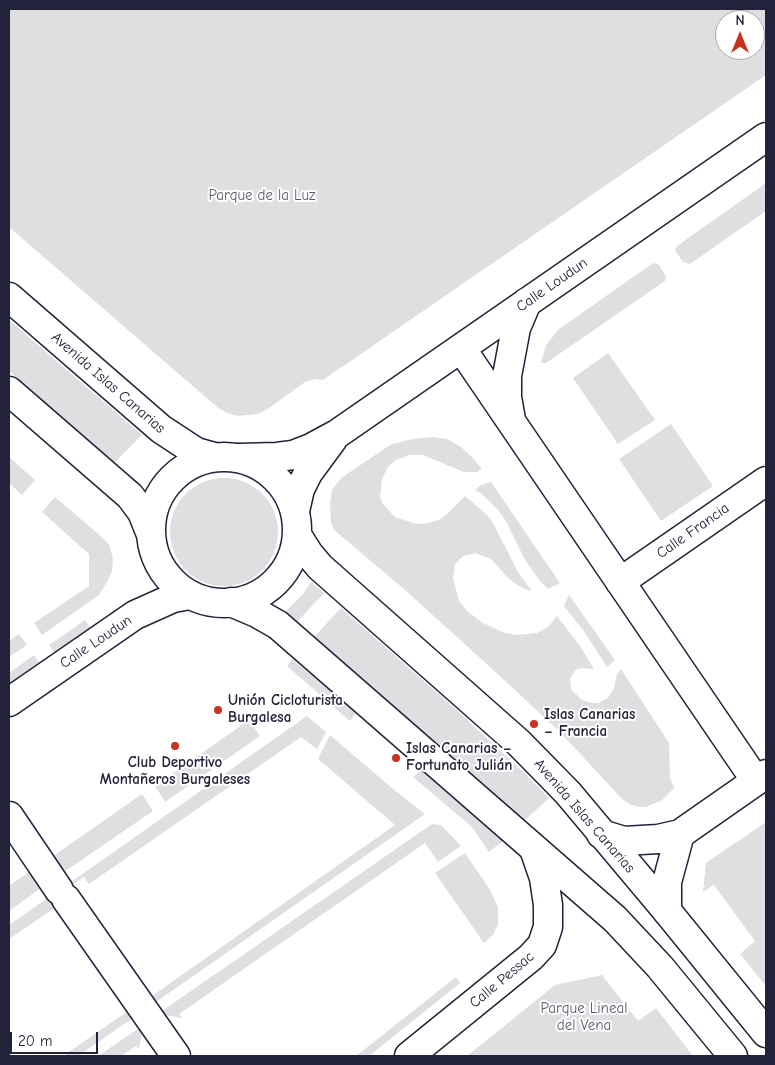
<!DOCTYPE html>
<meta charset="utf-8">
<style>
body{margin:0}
#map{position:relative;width:775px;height:1065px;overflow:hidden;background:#fff;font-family:"Comic Neue",sans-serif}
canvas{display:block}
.frame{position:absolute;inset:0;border:10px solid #22223b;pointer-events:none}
.north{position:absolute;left:715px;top:10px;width:50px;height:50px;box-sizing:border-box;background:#fff;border:1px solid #a7a7b1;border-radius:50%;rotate:0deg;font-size:14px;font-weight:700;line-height:20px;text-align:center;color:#22223b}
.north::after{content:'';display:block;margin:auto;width:18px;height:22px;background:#c8321e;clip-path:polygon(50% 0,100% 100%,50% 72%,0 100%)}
.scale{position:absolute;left:10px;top:1032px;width:88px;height:22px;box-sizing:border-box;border:2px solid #22223b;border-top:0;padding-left:6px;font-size:15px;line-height:18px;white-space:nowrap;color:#22223b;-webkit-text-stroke:4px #fff;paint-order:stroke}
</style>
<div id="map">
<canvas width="775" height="1065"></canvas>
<div class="frame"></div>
<div class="north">N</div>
<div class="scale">20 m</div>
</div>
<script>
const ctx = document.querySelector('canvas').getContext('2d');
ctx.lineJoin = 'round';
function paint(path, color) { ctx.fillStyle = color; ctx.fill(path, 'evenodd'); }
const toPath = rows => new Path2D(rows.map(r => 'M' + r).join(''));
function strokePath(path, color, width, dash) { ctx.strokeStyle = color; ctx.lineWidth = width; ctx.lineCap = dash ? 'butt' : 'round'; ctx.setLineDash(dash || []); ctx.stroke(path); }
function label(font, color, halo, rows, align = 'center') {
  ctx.font = font + ' "Comic Neue",sans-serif'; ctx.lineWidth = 4; ctx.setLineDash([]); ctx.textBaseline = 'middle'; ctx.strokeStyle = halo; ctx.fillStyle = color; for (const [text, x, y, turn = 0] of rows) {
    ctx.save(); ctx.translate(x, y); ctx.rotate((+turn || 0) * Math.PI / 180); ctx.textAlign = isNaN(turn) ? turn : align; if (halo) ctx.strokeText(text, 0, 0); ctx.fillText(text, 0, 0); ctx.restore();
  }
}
const green = toPath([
 [9,9,766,9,766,75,323,380,316,379,305,382,269,408,258,414,238,416,227,413,217,407,9,227],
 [725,20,755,20,755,50,725,50],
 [766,183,766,211,690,264,683,262,675,250,677,246],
 [653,263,659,265,666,277,665,281,546,363,541,363,546,345,559,329],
 [9,320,142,435,114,463,9,371],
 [608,353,655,420,618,444,573,378],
 [671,424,713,486,661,521,619,459],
 [433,437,447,439,461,447,473,458,482,469,477,472,464,472,423,455,409,455,396,460,388,467,382,479,380,497,383,504,395,517,417,524,428,523,439,520,446,515,465,496,486,514,492,521,518,572,532,591,524,589,510,580,491,559,475,553,463,556,455,564,453,578,459,601,467,611,483,623,505,633,517,635,537,633,548,627,557,616,580,646,594,669,581,668,575,670,570,679,571,689,582,700,592,703,598,703,608,698,614,688,617,674,621,669,669,743,670,778,674,788,662,800,646,807,638,807,629,804,622,799,560,732,490,667,404,589,334,530,331,523,330,503,332,490,341,478,390,445,412,439],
 [9,457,35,480,22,495,9,483],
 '170 532a54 54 0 1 1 108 0a54 54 0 1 1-108 0Z',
 [491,482,560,583,548,589,540,581,525,560,506,521,498,510,482,494,475,490,481,485],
 [55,497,104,539,110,546,113,560,112,571,107,582,99,595,42,635,34,623,89,586,89,554,42,512],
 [311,582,324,593,297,622,285,612,303,594],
 [569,595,615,660,607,667,583,630,564,606],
 [341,608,451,705,516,765,549,798,524,821,314,637],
 [85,620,90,627,54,652,49,645],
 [19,634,27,645,9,657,9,641],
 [34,655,39,662,9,683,9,673],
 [292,659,356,713,350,721,287,666],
 [307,716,326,732,317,749,301,737,89,884,84,877,72,885,71,882],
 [249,720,260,736,165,802,155,786],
 [330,735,393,789,425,814,156,1002,152,996,395,825,318,759],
 [421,770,448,794,503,841,489,852,472,827,413,777],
 [142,794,153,811,64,872,52,857],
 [766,822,766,986,740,954,755,941,714,885,703,892,706,863],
 [432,824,441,825,461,846,438,862,425,843,179,1014,182,1018,165,1015,162,1011],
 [465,853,490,890,498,907,498,924,493,935,484,943,435,873],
 [30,871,41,888,9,911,9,886],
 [49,897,56,907,9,939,9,925],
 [602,975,638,1021,656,1008,693,1056,467,1056,555,985],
 [456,977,460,983,369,1056,356,1056],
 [128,1011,133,1018,78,1056,63,1056],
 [139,1028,142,1033,139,1049,136,1046,121,1056,98,1056]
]);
const minor = toPath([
 [461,348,756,781],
 [511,420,507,397,507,376,516,328,527,302],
 [239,458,277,457,293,455,311,448,337,434,766,137],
 [295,511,300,489,308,473,333,439],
 [620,582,766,481],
 [9,702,135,615,173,598,190,595],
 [9,816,59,890],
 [601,834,624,841,658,839,680,834,766,774],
 [66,899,176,1056],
 [667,911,667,882,680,834],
 [409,1056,531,957,542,945,548,927,548,905,544,878,534,849]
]);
const major = toPath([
 [9,297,161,429,196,452,214,457],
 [9,391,130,496,142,512,150,532],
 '151 530a73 73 0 1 1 146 0a73 73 0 1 1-146 0Z',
 [297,535,309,554,320,567,519,743,568,793,667,911,766,1033],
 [231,602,257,613,278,625,615,919,660,967,733,1056]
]);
const markers = [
 [218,710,5,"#c8321e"],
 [534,724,5,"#c8321e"],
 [175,746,5,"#c8321e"],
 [396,758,5,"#c8321e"]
];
const parkNames = [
 ["Parque de la Luz",262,196],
 ["Parque Lineal",584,1009],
 ["del Vena",584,1026]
];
const streetNames = [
 ["Calle Loudun",552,285,-35],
 ["Avenida Islas Canarias",108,383,41],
 ["Calle Francia",693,531,-35],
 ["Calle Loudun",96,642,-34],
 ["Avenida Islas Canarias",584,816,49],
 ["Calle Pessac",502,980,-40]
];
const poiNames = [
 ["Unión Cicloturista",228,701],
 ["Burgalesa",228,718],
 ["Islas Canarias",544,715],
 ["– Francia",544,732],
 ["Islas Canarias –",406,749],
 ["Fortunato Julián",406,766],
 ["Club Deportivo",175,763,"center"],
 ["Montañeros Burgaleses",175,780,"center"]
];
paint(green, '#dfdfe2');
strokePath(minor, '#22223b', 31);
strokePath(major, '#22223b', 31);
strokePath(minor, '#fff', 28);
strokePath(major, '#fff', 28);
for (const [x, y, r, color] of markers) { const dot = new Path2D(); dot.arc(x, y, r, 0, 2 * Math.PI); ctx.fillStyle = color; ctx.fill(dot); strokePath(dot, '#fff', 2); }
label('15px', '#5b5b6d', '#fff', parkNames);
label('15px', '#22223b', '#fff', streetNames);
label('bold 15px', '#22223b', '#fff', poiNames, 'left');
</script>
